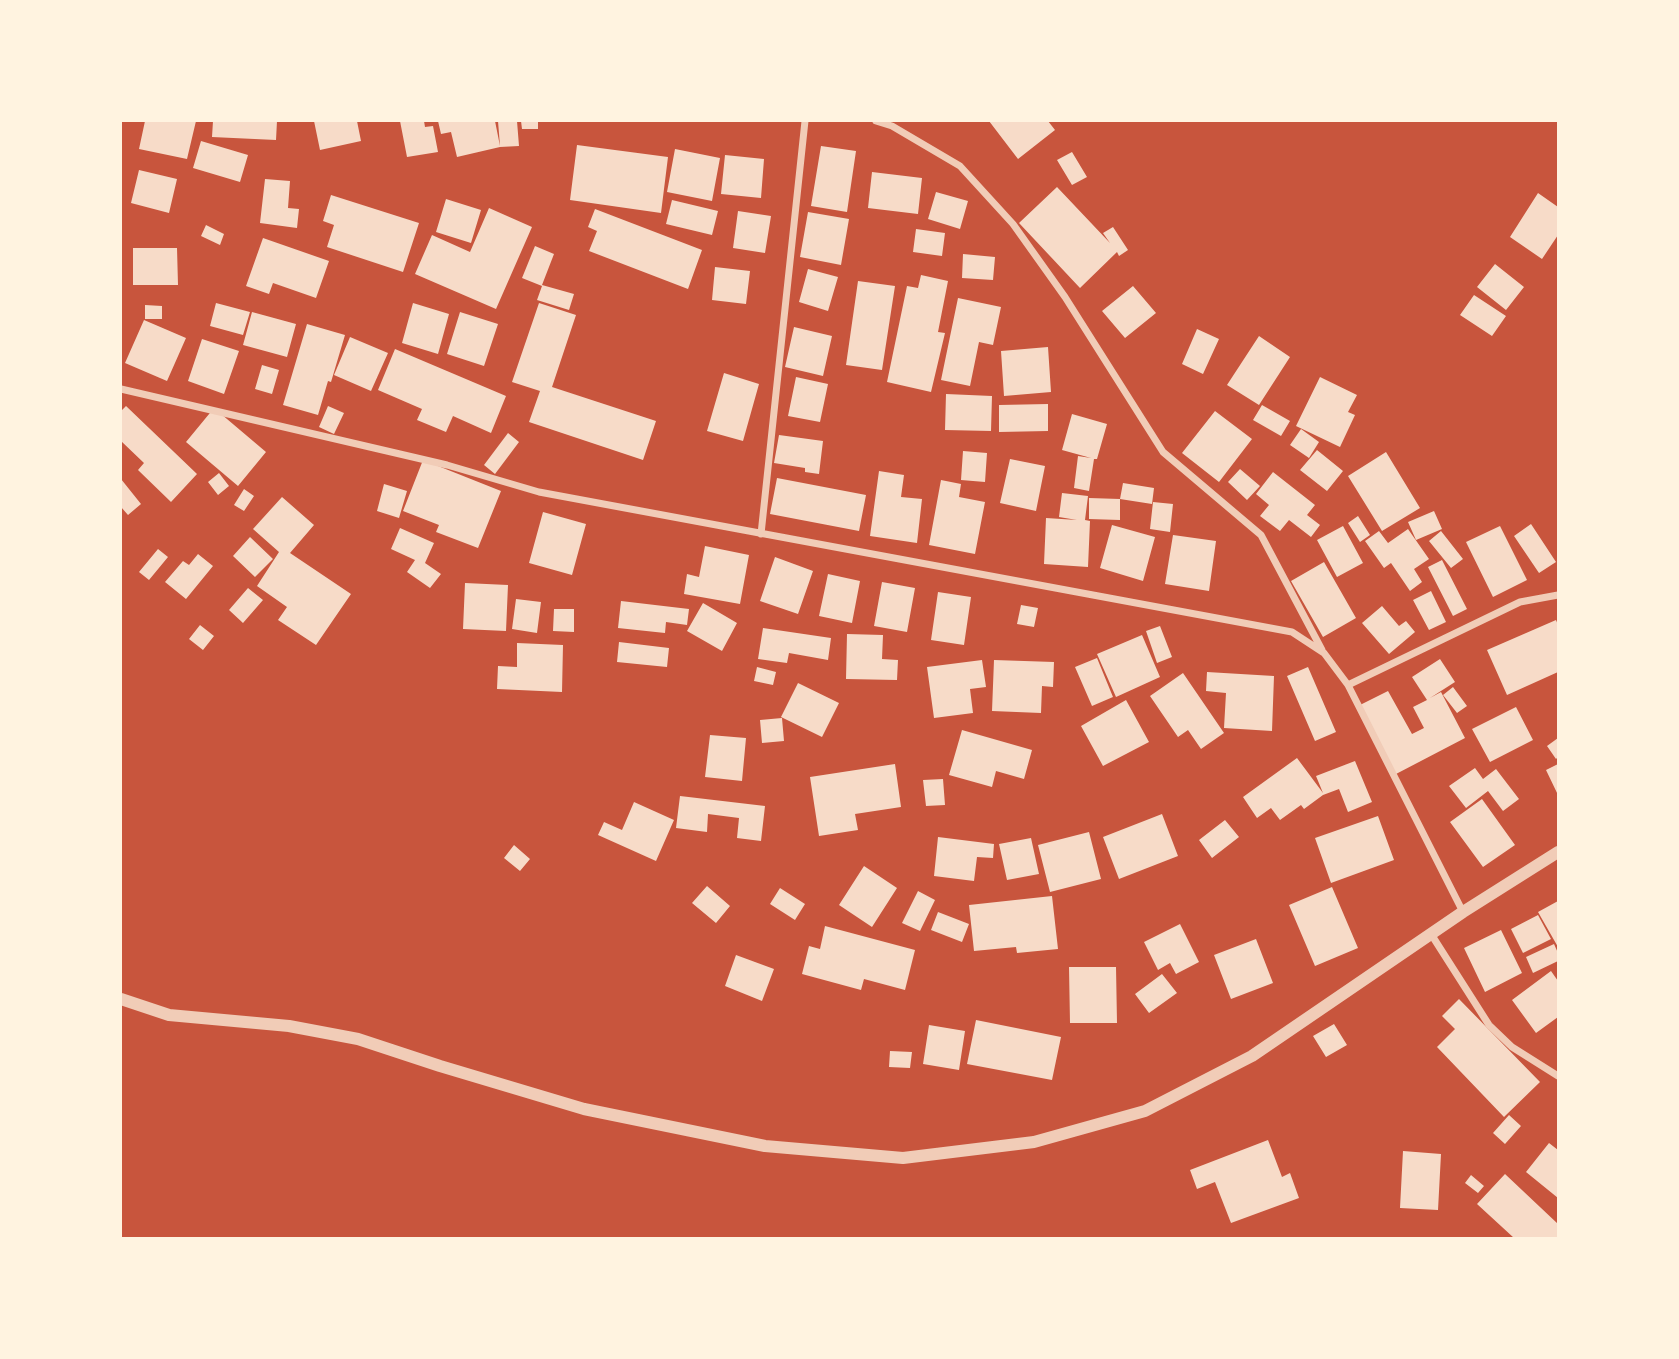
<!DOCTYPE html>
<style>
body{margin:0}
#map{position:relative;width:1679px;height:1359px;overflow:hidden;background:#c8553d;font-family:Commissioner,sans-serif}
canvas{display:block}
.frame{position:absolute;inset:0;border:122px solid #fff3e0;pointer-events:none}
</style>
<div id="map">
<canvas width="1679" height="1359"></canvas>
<div class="frame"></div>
</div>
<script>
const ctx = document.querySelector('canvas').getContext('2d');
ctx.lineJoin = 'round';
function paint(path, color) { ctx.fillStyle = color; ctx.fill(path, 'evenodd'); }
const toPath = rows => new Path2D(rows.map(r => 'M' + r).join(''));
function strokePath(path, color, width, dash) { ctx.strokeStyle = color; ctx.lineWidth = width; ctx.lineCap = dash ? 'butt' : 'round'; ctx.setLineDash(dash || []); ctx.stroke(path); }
const building = toPath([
 [145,121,196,121,187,159,139,149],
 [213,121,277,121,276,140,212,137],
 [314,121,357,121,361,141,320,150],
 [400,121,424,121,425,127,433,126,438,152,407,157],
 [438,121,495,121,500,146,498,121,517,121,519,146,500,147,457,157,451,132,441,134],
 [521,121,538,121,538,129,522,129],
 [989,121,1048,121,1055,130,1018,159],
 [201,141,248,155,240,182,193,168],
 [577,145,668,157,661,213,570,200],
 [821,146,856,151,847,212,811,206],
 [675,149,720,158,712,201,667,192],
 [1072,152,1087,177,1072,185,1057,160],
 [725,155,764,159,761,198,721,194],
 [139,170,177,179,169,213,131,203],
 [872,172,922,178,918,214,868,208],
 [265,179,290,181,288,208,299,209,297,228,260,223],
 [1057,187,1110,243,1103,233,1113,227,1128,250,1119,256,1117,252,1080,288,1019,223],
 [936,192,968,201,960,229,928,219],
 [1538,193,1558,207,1558,235,1542,259,1510,237],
 [331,195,419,223,403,272,327,247,334,225,323,221],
 [446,199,481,210,471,243,436,232],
 [672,200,718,211,712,235,666,224],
 [489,208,532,227,496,309,415,274,432,235,470,252],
 [595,209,702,250,688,289,589,251,597,231,588,227],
 [738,211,771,216,765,253,733,248],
 [808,212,849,219,841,265,800,257],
 [206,225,224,234,220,245,201,236],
 [916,229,945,233,942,256,913,252],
 [263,238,329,261,316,298,273,283,269,294,246,286],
 [535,246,554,254,542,285,574,294,569,310,537,300,542,286,522,278],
 [133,248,177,248,178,285,133,285],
 [963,254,995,257,993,280,962,278],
 [1495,264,1524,287,1506,310,1477,287],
 [715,267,750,271,746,304,712,300],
 [808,269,838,277,828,311,799,302],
 [921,275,948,281,938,332,945,333,931,392,887,382,907,286,918,288],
 [858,281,895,286,882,370,846,365],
 [1133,286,1156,313,1125,338,1102,311],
 [1474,295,1506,316,1492,336,1460,315],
 [958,298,1001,307,993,345,979,342,970,386,941,380],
 [216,303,250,312,243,335,210,326],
 [413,303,449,314,438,354,402,343],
 [539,303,576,315,552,387,656,421,643,460,529,422,540,391,512,382],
 [145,305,162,306,162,319,145,319],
 [252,312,296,324,287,357,243,345],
 [460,312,498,324,484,366,447,354],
 [144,320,186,338,167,381,125,363],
 [307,324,345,335,331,382,328,381,318,415,283,405],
 [794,327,832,336,823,376,785,367],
 [1197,329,1219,339,1203,374,1182,364],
 [1259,336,1290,357,1259,405,1227,385],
 [350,337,388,353,371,391,334,375],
 [202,339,239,351,224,394,188,381],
 [1048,347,1051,392,1004,396,1001,351],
 [395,349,506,396,491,433,453,416,446,432,417,420,422,409,378,390],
 [262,365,279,370,272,394,255,389],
 [724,373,759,384,743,441,707,431],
 [796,377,828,384,820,422,788,416],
 [1320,377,1357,395,1348,412,1355,415,1340,447,1296,426],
 [946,394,992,396,991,431,945,430],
 [1048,404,1048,431,999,432,999,405],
 [1262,405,1290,421,1281,436,1253,420],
 [126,406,197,474,171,502,138,470,144,463,121,441,121,411],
 [328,406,344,413,334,434,319,427],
 [214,408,266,452,238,486,186,442],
 [1215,411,1252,439,1219,482,1182,453],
 [1072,414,1107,424,1097,459,1094,459,1089,491,1074,488,1078,456,1091,458,1062,450],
 [1301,429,1319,442,1309,458,1290,445],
 [508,433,519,442,495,474,484,465],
 [779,435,823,441,819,474,805,472,805,468,774,463],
 [1317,450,1343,471,1327,491,1300,470],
 [963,451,987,453,985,482,961,480],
 [1386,452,1420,508,1382,531,1348,476],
 [1010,459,1045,466,1036,511,1000,503],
 [423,460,501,491,478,548,436,532,439,525,403,511],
 [1240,469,1260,486,1247,500,1228,482],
 [879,471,904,475,901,497,922,499,917,543,870,536],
 [1273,472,1315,505,1307,515,1320,525,1311,537,1289,520,1280,531,1260,516,1269,505,1256,494],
 [219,473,229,486,218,495,208,482],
 [777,478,866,495,859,531,770,514],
 [121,479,141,504,128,515,121,507],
 [941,480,961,484,959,497,985,502,975,554,929,545],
 [1123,483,1154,488,1152,504,1120,499],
 [384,484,407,491,399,518,377,511],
 [244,489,254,496,244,511,234,505],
 [1062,493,1088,496,1085,520,1090,521,1088,567,1044,564,1046,518,1077,520,1059,517],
 [282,497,314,525,290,553,351,594,316,645,278,620,287,607,257,586,279,552,253,529],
 [1089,498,1120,499,1120,520,1089,519],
 [1153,502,1173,504,1170,532,1150,529],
 [1434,511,1442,529,1416,540,1408,522],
 [543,512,586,524,572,575,529,563],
 [1358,516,1370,535,1360,542,1348,523],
 [1531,524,1556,562,1539,573,1514,536],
 [1112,525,1155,537,1143,581,1100,568],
 [1343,526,1363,563,1337,577,1317,540],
 [1500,526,1527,580,1493,597,1466,542],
 [400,528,434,543,425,563,441,574,430,588,407,572,415,560,391,549],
 [1408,529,1429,559,1414,569,1422,582,1410,591,1391,563,1384,568,1365,541,1379,531,1388,543],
 [1441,531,1463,559,1451,568,1429,541],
 [1173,535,1216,541,1209,591,1165,584],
 [250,537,273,559,255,577,233,556],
 [705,546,749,555,740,604,684,594,687,574,699,577],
 [158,549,168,557,149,580,139,572],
 [198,554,213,566,186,599,165,582,183,561,189,565],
 [775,557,813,571,798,614,760,601],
 [1442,560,1467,609,1453,616,1428,567],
 [1324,562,1356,618,1323,637,1291,581],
 [828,574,860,581,852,623,819,616],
 [882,582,915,588,907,632,874,626],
 [465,583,508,585,506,631,463,629],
 [248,588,263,600,243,623,229,610],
 [1431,591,1446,622,1429,630,1413,600],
 [938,592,971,597,964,645,931,640],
 [516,599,541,602,537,633,512,629],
 [621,601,689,609,687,625,666,622,665,633,618,628],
 [703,603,737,623,722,651,687,631],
 [1021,605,1038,608,1034,627,1017,624],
 [1382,606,1399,626,1406,621,1415,632,1389,654,1362,623],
 [554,609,574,609,574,632,553,631],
 [1556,620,1558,625,1558,672,1507,695,1487,650],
 [200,625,214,636,203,650,189,639],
 [1160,626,1172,657,1157,663,1146,631],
 [763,628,831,638,828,660,789,653,787,663,758,659],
 [847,634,883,635,882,659,898,660,897,680,846,679],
 [1142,635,1160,677,1116,697,1097,654],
 [619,642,669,648,667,667,617,662],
 [517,643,563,645,562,692,497,689,498,666,517,667],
 [1097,658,1113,697,1092,706,1075,667],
 [1440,659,1455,682,1430,698,1441,692,1465,738,1396,774,1360,705,1388,691,1412,734,1424,728,1413,707,1427,700,1412,677],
 [982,660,986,687,970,689,973,713,934,718,927,667],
 [994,660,1054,662,1053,687,1042,686,1041,713,992,711],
 [757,667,776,672,773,685,754,681],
 [1308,667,1336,732,1315,741,1287,676],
 [1207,672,1274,676,1272,731,1224,728,1226,693,1206,691],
 [1183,673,1224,733,1201,749,1188,730,1178,737,1150,696],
 [798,683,839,703,822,737,781,717],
 [1453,687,1467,706,1457,713,1443,695],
 [1126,700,1149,742,1103,766,1081,726],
 [1516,707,1533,740,1490,762,1472,729],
 [782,718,784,741,762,743,760,720],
 [962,730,1032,750,1024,779,996,771,992,787,949,775],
 [710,735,746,738,742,781,705,777],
 [1558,738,1558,757,1556,759,1547,746],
 [1297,758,1323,793,1316,776,1355,761,1372,802,1348,812,1339,789,1323,795,1304,809,1301,805,1280,820,1271,808,1257,818,1243,797],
 [895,764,901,807,855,814,858,830,819,836,810,777],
 [1558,764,1558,795,1546,770],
 [1475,768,1483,779,1496,769,1519,799,1503,811,1488,791,1466,808,1449,786],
 [943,779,945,805,926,806,923,780],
 [680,796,765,806,761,841,737,838,739,818,708,814,707,832,676,828],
 [1482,799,1515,845,1483,867,1450,822],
 [634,802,674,820,656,861,598,835,604,822,622,830],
 [1162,814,1178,856,1119,879,1103,837],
 [1378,816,1394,860,1331,883,1315,838],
 [1225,820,1239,837,1212,858,1199,840],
 [1089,832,1101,879,1050,892,1038,845],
 [938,837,994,844,993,858,977,857,974,881,934,876],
 [1031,838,1039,874,1007,880,999,844],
 [514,845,530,859,520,871,504,858],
 [864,866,897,888,872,927,839,905],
 [707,886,730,906,716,923,692,903],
 [1332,887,1358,948,1315,966,1289,905],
 [780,888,805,904,795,920,770,904],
 [918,891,935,900,920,931,902,923],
 [1052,896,1058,949,1017,953,1016,947,974,951,969,905],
 [1558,901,1558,947,1538,912],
 [938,912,969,924,962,942,931,930],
 [1538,915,1551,939,1523,953,1511,929],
 [1180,924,1199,962,1176,974,1170,963,1158,970,1144,942],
 [825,926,915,950,905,990,864,979,861,990,802,974,809,946,820,949],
 [1501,930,1522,973,1485,992,1464,948],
 [1256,939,1273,983,1231,999,1214,955],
 [1554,944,1558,953,1558,961,1533,973,1526,957],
 [736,955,774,969,762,1001,725,986],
 [1069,967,1116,967,1117,1023,1070,1023],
 [1551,971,1558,981,1558,1017,1536,1033,1512,1000],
 [1162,974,1177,993,1149,1013,1135,994],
 [1459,999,1540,1082,1504,1117,1437,1047,1455,1029,1442,1016],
 [976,1020,1061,1037,1052,1080,967,1064],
 [1334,1024,1347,1045,1326,1057,1313,1036],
 [929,1025,965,1031,959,1070,923,1064],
 [890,1051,912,1052,910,1068,889,1067],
 [1509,1115,1521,1126,1505,1144,1493,1133],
 [1268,1140,1282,1177,1290,1173,1299,1198,1231,1223,1215,1182,1197,1189,1190,1170],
 [1549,1143,1558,1150,1558,1198,1526,1172],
 [1403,1151,1441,1154,1438,1210,1400,1208],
 [1505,1174,1558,1224,1558,1238,1514,1238,1477,1204],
 [1471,1175,1484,1186,1478,1193,1465,1183]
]);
const minor = toPath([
 [876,121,892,126,960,166,1013,224,1065,297,1163,452,1261,535,1322,650],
 [121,389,447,465,539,492,1292,632,1324,653,1348,685,1463,912],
 [761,534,805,121],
 [1348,685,1520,602,1558,595],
 [1431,934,1489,1025,1512,1047,1558,1076]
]);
const tertiary = toPath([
 [121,999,169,1015,289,1026,358,1039,440,1066,584,1109,765,1146,903,1158,1034,1142,1145,1111,1252,1056,1463,912,1558,852]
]);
paint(building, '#f7dbc8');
strokePath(minor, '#f1ccb7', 7);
strokePath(tertiary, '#f1ccb7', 12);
</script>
